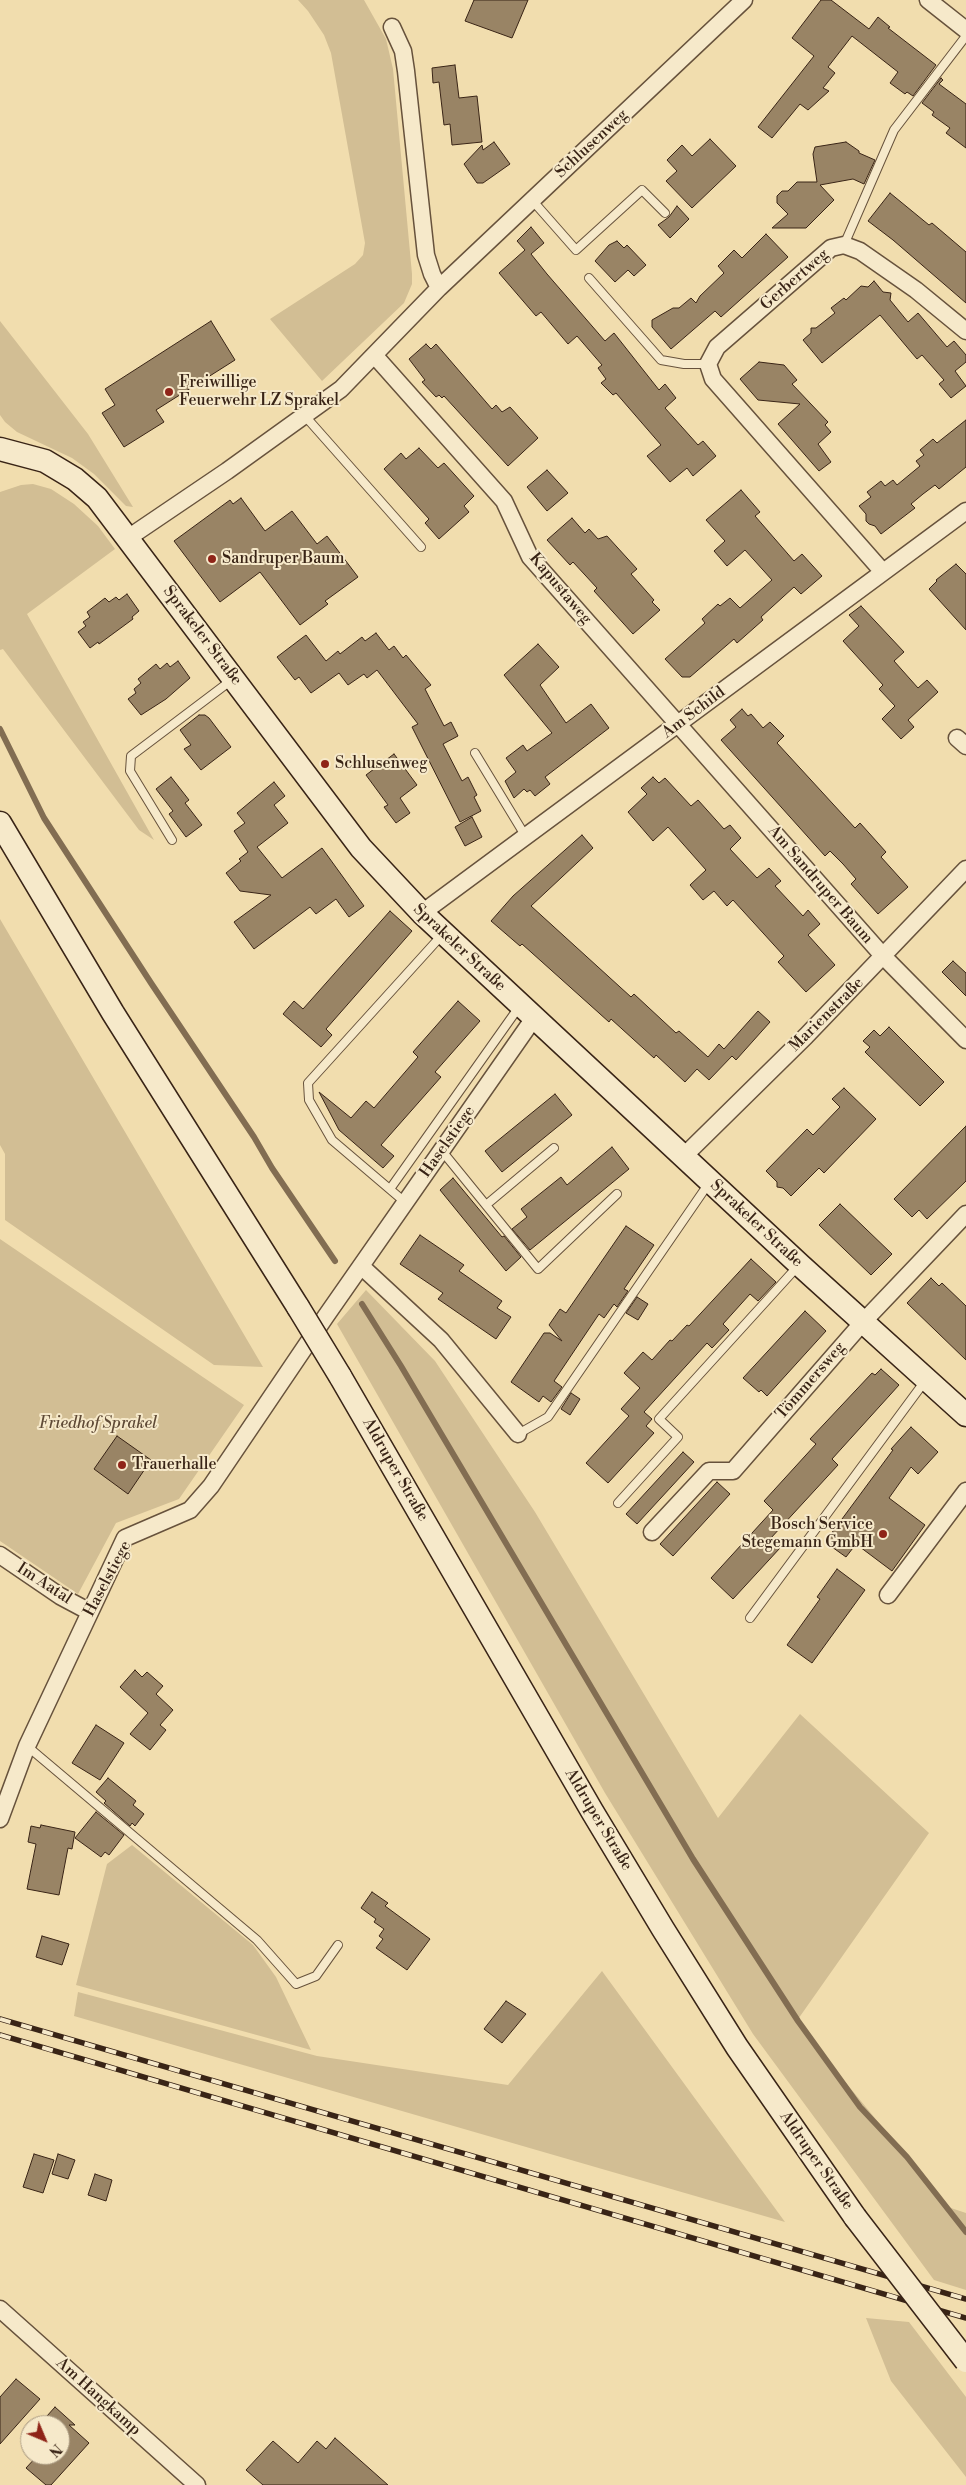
<!DOCTYPE html>
<meta charset="utf-8">
<style>
body{margin:0}
#map{position:relative;width:966px;height:2485px;overflow:hidden;background:#f1ddae;font-family:"Libre Bodoni",serif}
canvas{display:block}
.north{position:absolute;left:20px;top:2415px;width:50px;height:50px;box-sizing:border-box;background:#f6e9ca;border:1px solid #aa9a82;border-radius:50%;rotate:135deg;font-size:14px;font-weight:700;line-height:20px;text-align:center;color:#392416}
.north::after{content:'';display:block;margin:auto;width:18px;height:22px;background:#8f2418;clip-path:polygon(50% 0,100% 100%,50% 72%,0 100%)}
</style>
<div id="map">
<canvas width="966" height="2485"></canvas>
<div class="north">N</div>
</div>
<script>
const ctx = document.querySelector('canvas').getContext('2d');
ctx.lineJoin = 'round';
function paint(path, color) { ctx.fillStyle = color; ctx.fill(path, 'evenodd'); }
const toPath = rows => new Path2D(rows.map(r => 'M' + r).join(''));
function strokePath(path, color, width, dash) { ctx.strokeStyle = color; ctx.lineWidth = width; ctx.lineCap = dash ? 'butt' : 'round'; ctx.setLineDash(dash || []); ctx.stroke(path); }
function label(font, color, halo, rows, align = 'center') {
  ctx.font = font + ' "Libre Bodoni",serif'; ctx.lineWidth = 4; ctx.setLineDash([]); ctx.textBaseline = 'middle'; ctx.strokeStyle = halo; ctx.fillStyle = color; for (const [text, x, y, turn = 0] of rows) {
    ctx.save(); ctx.translate(x, y); ctx.rotate((+turn || 0) * Math.PI / 180); ctx.textAlign = isNaN(turn) ? turn : align; if (halo) ctx.strokeText(text, 0, 0); ctx.fillText(text, 0, 0); ctx.restore();
  }
}
const green = toPath([
 [298,0,364,0,386,39,393,69,412,274,412,284,404,303,322,381,270,319,355,264,363,255,365,243,331,53,324,35,308,11],
 [0,321,88,434,133,507,126,506,94,474,72,458,17,432,5,422,0,415],
 [33,484,51,489,74,504,98,526,115,549,27,614,154,840,139,830,3,649,0,650,0,492,21,485],
 [0,919,263,1367,214,1365,5,1220,5,1154,0,1145],
 [0,1239,244,1405,179,1499,116,1523,78,1594,0,1541],
 [366,1290,435,1361,535,1512,718,1818,800,1714,929,1833,796,2022,948,2207,966,2213,966,2290,934,2280,753,2034,605,1793,337,1324],
 [132,1845,253,1945,276,1977,311,2050,76,1985,107,1864],
 [602,1971,785,2222,74,2016,78,1992,317,2056,508,2085],
 [866,2318,909,2322,966,2397,966,2477,891,2381]
]);
const stream = toPath([
 [0,729,44,818,151,983,254,1137,272,1168,335,1261],
 [362,1304,401,1366,693,1859,798,2021,860,2107,907,2157,966,2232]
]);
const building = toPath([
 [474,0,528,0,512,38,465,21,474,0],
 [821,0,831,0,869,29,878,17,890,27,888,28,936,65,913,96,907,92,905,94,890,83,898,72,852,36,828,67,835,73,823,88,829,91,808,110,800,104,772,138,758,127,814,56,792,38,821,0],
 [455,65,459,98,477,96,482,142,452,145,450,124,444,125,439,82,433,83,432,68,455,65],
 [941,78,943,80,939,84,966,104,966,148,946,133,950,128,932,115,934,112,922,103,941,78],
 [710,139,736,166,692,208,666,181,677,171,667,160,682,145,692,156,710,139],
 [494,142,510,164,483,183,477,183,464,164,482,145,483,150,494,142],
 [846,142,859,151,859,153,875,160,864,184,853,179,820,185,834,200,806,228,772,228,788,214,777,203,777,196,782,191,788,191,797,182,817,182,813,154,815,147,846,142],
 [890,193,929,225,932,223,966,252,966,303,893,240,868,221,890,193],
 [677,206,689,219,670,238,658,225,669,217,677,206],
 [531,227,544,243,531,254,547,274,605,341,614,333,659,390,665,384,676,398,665,408,698,445,703,441,716,456,693,476,687,468,670,482,647,456,661,445,616,393,613,395,601,383,606,379,598,368,602,365,577,336,568,344,541,312,536,316,499,273,525,250,517,241,531,227],
 [766,234,788,257,721,317,715,311,671,349,652,327,652,320,673,308,679,308,691,298,696,303,700,296,724,273,718,266,734,250,742,258,766,234],
 [617,241,624,248,627,245,646,265,634,276,628,270,615,282,595,261,609,245,617,241],
 [874,281,883,292,891,293,890,300,908,322,918,313,947,347,954,341,966,355,966,362,955,371,966,386,951,398,939,384,944,380,922,355,917,359,880,315,822,363,803,340,811,333,811,328,816,328,835,313,831,308,844,298,846,300,861,286,868,287,874,281],
 [211,321,235,360,156,410,164,422,124,447,102,413,115,405,105,389,211,321],
 [426,344,431,349,436,344,492,409,496,405,502,412,510,407,538,438,508,466,444,396,442,398,439,395,436,397,422,382,425,380,409,359,426,344],
 [759,362,784,365,797,380,792,384,828,422,825,425,831,432,818,444,831,462,819,471,778,424,800,404,758,400,740,379,759,362],
 [966,420,966,467,939,489,935,485,923,494,911,504,915,508,881,534,875,526,869,524,866,521,866,514,859,506,871,497,867,492,881,481,885,486,893,480,897,485,920,466,916,461,924,455,920,450,933,439,937,443,966,420],
 [419,448,438,468,444,463,474,496,464,506,469,512,439,539,425,523,429,519,384,469,401,453,406,459,419,448],
 [547,470,568,493,547,511,527,487,547,470],
 [741,490,760,512,755,516,794,561,802,554,822,576,801,594,794,587,761,617,763,620,737,643,734,639,690,677,682,677,665,659,705,623,702,619,718,604,720,606,730,598,740,608,772,580,745,550,727,566,714,551,725,541,706,520,741,490],
 [241,498,265,531,292,511,317,544,327,536,358,577,325,601,328,604,300,625,260,572,220,602,174,541,230,500,233,504,241,498],
 [572,518,585,533,589,529,598,539,607,536,637,569,631,574,654,600,652,602,660,610,633,634,594,591,597,588,573,562,570,565,547,540,572,518],
 [956,564,966,574,966,630,929,589,937,581,936,580,956,564],
 [127,594,139,611,132,617,133,619,99,644,98,642,90,648,78,632,86,626,83,622,90,617,87,612,105,598,109,602,116,597,119,600,127,594],
 [861,606,904,652,894,661,918,688,927,680,938,692,908,720,914,727,901,739,882,719,895,706,879,689,883,685,843,641,859,626,849,615,861,606],
 [376,633,389,650,394,646,403,658,406,655,431,685,425,689,444,726,451,722,458,736,443,744,462,781,468,777,477,795,474,797,481,811,460,822,412,727,418,724,377,670,367,678,364,674,348,685,339,673,311,693,299,677,295,680,277,657,306,635,326,661,338,651,340,654,362,637,365,641,376,633],
 [538,644,559,667,540,685,566,723,591,704,609,728,545,777,550,784,535,796,530,790,527,792,524,789,514,798,505,781,516,772,506,758,523,745,527,751,552,733,504,675,538,644],
 [178,661,190,678,166,699,141,715,128,699,136,693,134,689,141,683,138,679,156,664,160,669,167,663,170,667,178,661],
 [742,709,748,716,751,714,763,728,770,722,784,736,777,743,855,828,860,823,886,852,881,857,908,887,878,914,851,884,856,879,843,864,830,851,825,856,721,740,736,727,730,720,742,709],
 [199,715,205,715,209,718,231,747,201,770,184,749,191,745,180,730,199,715],
 [394,754,417,785,400,798,410,813,396,823,384,807,388,805,366,775,394,754],
 [171,777,189,800,185,803,202,825,186,837,169,814,173,811,156,789,171,777],
 [653,777,659,783,665,778,691,806,698,800,724,829,730,825,741,838,730,849,757,878,769,868,781,881,775,886,803,916,808,910,820,924,808,935,835,965,806,992,778,962,784,956,733,900,727,906,714,891,703,900,690,885,706,870,668,827,653,841,628,812,647,794,641,788,653,777],
 [274,782,285,796,274,805,288,823,257,847,282,878,322,848,364,906,349,917,336,899,316,914,310,907,254,949,234,922,271,895,240,891,226,873,241,861,239,859,248,852,234,831,245,823,237,813,274,782],
 [472,817,482,837,465,846,455,827,472,817],
 [582,835,593,848,531,906,631,997,634,994,676,1033,679,1031,708,1057,719,1044,724,1049,758,1011,770,1022,736,1060,732,1056,709,1080,697,1069,685,1082,656,1055,654,1058,611,1019,609,1022,522,944,520,946,491,921,513,896,582,835],
 [390,911,412,931,326,1029,332,1035,321,1047,283,1014,294,1001,303,1009,390,911],
 [953,961,966,973,966,996,942,972,953,961],
 [458,1001,480,1021,435,1072,441,1077,381,1145,394,1156,383,1168,339,1130,319,1092,351,1118,366,1101,374,1108,418,1057,413,1052,458,1001],
 [889,1027,944,1082,920,1106,865,1052,870,1047,863,1041,874,1030,880,1036,889,1027],
 [844,1088,876,1119,824,1173,819,1168,791,1196,783,1188,777,1187,777,1182,766,1171,807,1129,813,1135,840,1107,832,1099,844,1088],
 [555,1094,572,1115,502,1172,485,1151,555,1094],
 [966,1126,966,1181,927,1219,919,1210,912,1217,894,1199,966,1126],
 [612,1147,629,1169,530,1250,512,1229,527,1217,521,1209,561,1177,567,1185,612,1147],
 [453,1178,502,1237,504,1236,521,1257,506,1271,440,1190,453,1178],
 [840,1204,892,1254,871,1275,819,1225,840,1204],
 [626,1226,654,1245,624,1289,628,1291,617,1307,614,1304,604,1318,599,1314,554,1381,562,1387,551,1402,543,1396,539,1402,511,1382,544,1333,550,1333,562,1341,549,1325,560,1309,566,1313,626,1226],
 [420,1235,464,1265,459,1271,502,1301,497,1308,511,1317,496,1339,438,1299,443,1293,400,1264,420,1235],
 [751,1259,776,1282,758,1301,750,1294,723,1324,729,1330,712,1348,707,1343,644,1412,652,1419,646,1426,654,1433,608,1483,586,1463,629,1416,621,1409,640,1388,624,1373,643,1352,652,1360,670,1340,672,1341,687,1325,689,1326,751,1259],
 [931,1278,939,1286,942,1283,966,1306,966,1360,907,1303,931,1278],
 [637,1297,648,1304,638,1320,626,1313,637,1297],
 [805,1311,826,1331,767,1396,761,1390,759,1392,743,1378,805,1311],
 [881,1369,899,1385,832,1459,838,1465,770,1539,780,1548,733,1599,711,1578,773,1510,764,1501,816,1444,810,1439,872,1373,875,1375,881,1369],
 [571,1393,580,1399,570,1415,561,1409,571,1393],
 [911,1427,938,1452,918,1474,911,1467,889,1498,925,1525,892,1571,856,1544,846,1557,825,1542,893,1450,891,1449,911,1427],
 [117,1436,151,1460,128,1494,94,1469,117,1436],
 [683,1452,694,1462,637,1524,626,1514,683,1452],
 [717,1482,730,1494,673,1556,660,1544,717,1482],
 [837,1569,865,1590,812,1663,787,1645,820,1599,817,1597,837,1569],
 [135,1670,142,1677,147,1672,163,1686,156,1694,173,1710,160,1725,166,1730,150,1750,130,1734,148,1713,120,1687,135,1670],
 [96,1725,124,1743,100,1780,72,1763,96,1725],
 [108,1778,136,1801,133,1805,144,1814,135,1826,132,1823,130,1826,104,1803,106,1801,96,1792,108,1778],
 [96,1812,124,1835,109,1855,105,1852,101,1857,75,1838,96,1812],
 [41,1825,75,1832,72,1849,68,1848,59,1895,27,1889,36,1844,28,1842,31,1826,40,1828,41,1825],
 [372,1892,388,1903,385,1906,430,1939,407,1970,376,1948,383,1939,379,1936,384,1929,374,1922,376,1919,361,1908,372,1892],
 [42,1936,69,1944,62,1965,36,1957,42,1936],
 [506,2001,526,2014,502,2043,484,2029,506,2001],
 [34,2154,54,2160,43,2193,23,2187,34,2154],
 [58,2154,75,2160,68,2179,52,2174,58,2154],
 [95,2174,112,2180,106,2201,88,2195,95,2174],
 [16,2379,40,2399,0,2444,0,2397,16,2379],
 [55,2407,75,2425,69,2425,89,2443,51,2485,46,2485,26,2468,38,2455,60,2455,60,2425,39,2425,55,2407],
 [335,2438,388,2485,263,2485,246,2470,273,2441,298,2463,317,2441,326,2449,335,2438]
]);
const lane = toPath([
 [532,200,576,250,642,190,665,213],
 [844,245,894,130,966,36],
 [589,278,661,360,684,364,708,364],
 [305,416,421,547],
 [475,753,526,837],
 [172,840,130,771,131,756,233,679],
 [442,1151,538,1269,617,1194],
 [390,1189,519,1007],
 [406,1203,332,1140,309,1100,308,1083,442,935],
 [486,1205,554,1148],
 [518,1434,548,1417,709,1183],
 [618,1503,678,1437,659,1419,798,1266],
 [750,1618,925,1381],
 [27,1746,257,1940,296,1984,316,1976,338,1945]
]);
const street = toPath([
 [928,0,966,30],
 [392,27,403,51,406,71,426,255,432,274,439,288],
 [375,356,504,501,530,557,884,957,966,1040],
 [128,538,227,471,341,389,439,288,744,0],
 [883,572,713,379,708,364,717,347,831,248,844,245,860,251,916,290,966,331],
 [957,738,966,746],
 [422,913,966,511],
 [683,1157,806,1036,966,869],
 [361,1266,441,1340,518,1434],
 [652,1532,709,1471,733,1471,864,1321,966,1214],
 [0,1555,60,1596,90,1612],
 [888,1595,966,1491],
 [0,1819,27,1746,125,1538,190,1510,211,1486,326,1316,534,1018],
 [0,2309,197,2485]
]);
const secondary = toPath([
 [0,449,45,461,75,479,97,498,361,848,422,913,800,1265,966,1415],
 [0,823,113,1013,298,1307],
 [340,1376,592,1811,663,1929,737,2047,855,2217]
]);
const rail = toPath([
 [0,2019,966,2299],
 [0,2035,966,2318]
]);
const secondaryBridge = toPath([
 [298,1307,340,1376],
 [855,2217,966,2361]
]);
const markers = [
 [169,392,5,"#8f2418"],
 [212,559,5,"#8f2418"],
 [325,764,5,"#8f2418"],
 [122,1465,5,"#8f2418"],
 [883,1534,5,"#8f2418"]
];
const streetNames = [
 ["Schlusenweg",592,144,-43],
 ["Gerbertweg",795,280,-41],
 ["Kapustaweg",560,589,50],
 ["Sprakeler Straße",202,636,53],
 ["Am Schild",694,713,-37],
 ["Am Sandruper Baum",820,885,49],
 ["Sprakeler Straße",459,948,43],
 ["Marienstraße",827,1015,-45],
 ["Haselstiege",448,1142,-55],
 ["Sprakeler Straße",756,1224,43],
 ["Tömmersweg",811,1381,-49],
 ["Aldruper Straße",395,1470,60],
 ["Haselstiege",108,1579,-62],
 ["Im Aatal",44,1584,33],
 ["Aldruper Straße",598,1820,59],
 ["Aldruper Straße",816,2161,55],
 ["Am Hangkamp",98,2397,42]
];
const poiNames = [
 ["Freiwillige",179,383],
 ["Feuerwehr LZ Sprakel",179,401],
 ["Sandruper Baum",222,559],
 ["Schlusenweg",335,764],
 ["Trauerhalle",132,1465],
 ["Bosch Service",873,1525,"right"],
 ["Stegemann GmbH",873,1543,"right"]
];
const parkNames = [
 ["Friedhof Sprakel",98,1424]
];
paint(green, '#d2be94');
strokePath(stream, '#826d52', 6);
paint(building, '#998465');
strokePath(building, '#392416', 1);
strokePath(lane, '#67523c', 10);
strokePath(street, '#67523c', 19);
strokePath(secondary, '#392416', 25);
strokePath(lane, '#f6e9ca', 8);
strokePath(street, '#f6e9ca', 16);
strokePath(secondary, '#f6e9ca', 22);
strokePath(rail, '#392416', 5.5);
strokePath(rail, '#f6e9ca', 4, [11]);
strokePath(secondaryBridge, '#392416', 25, []);
strokePath(secondaryBridge, '#f6e9ca', 22);
for (const [x, y, r, color] of markers) { const dot = new Path2D(); dot.arc(x, y, r, 0, 2 * Math.PI); ctx.fillStyle = color; ctx.fill(dot); strokePath(dot, '#f6e9ca', 2); }
label('16px', '#392416', '#f6e9ca', streetNames);
label('16px', '#392416', '#f6e9ca', poiNames, 'left');
label('italic 16px', '#5f4a36', '#f6e9ca', parkNames);
</script>
